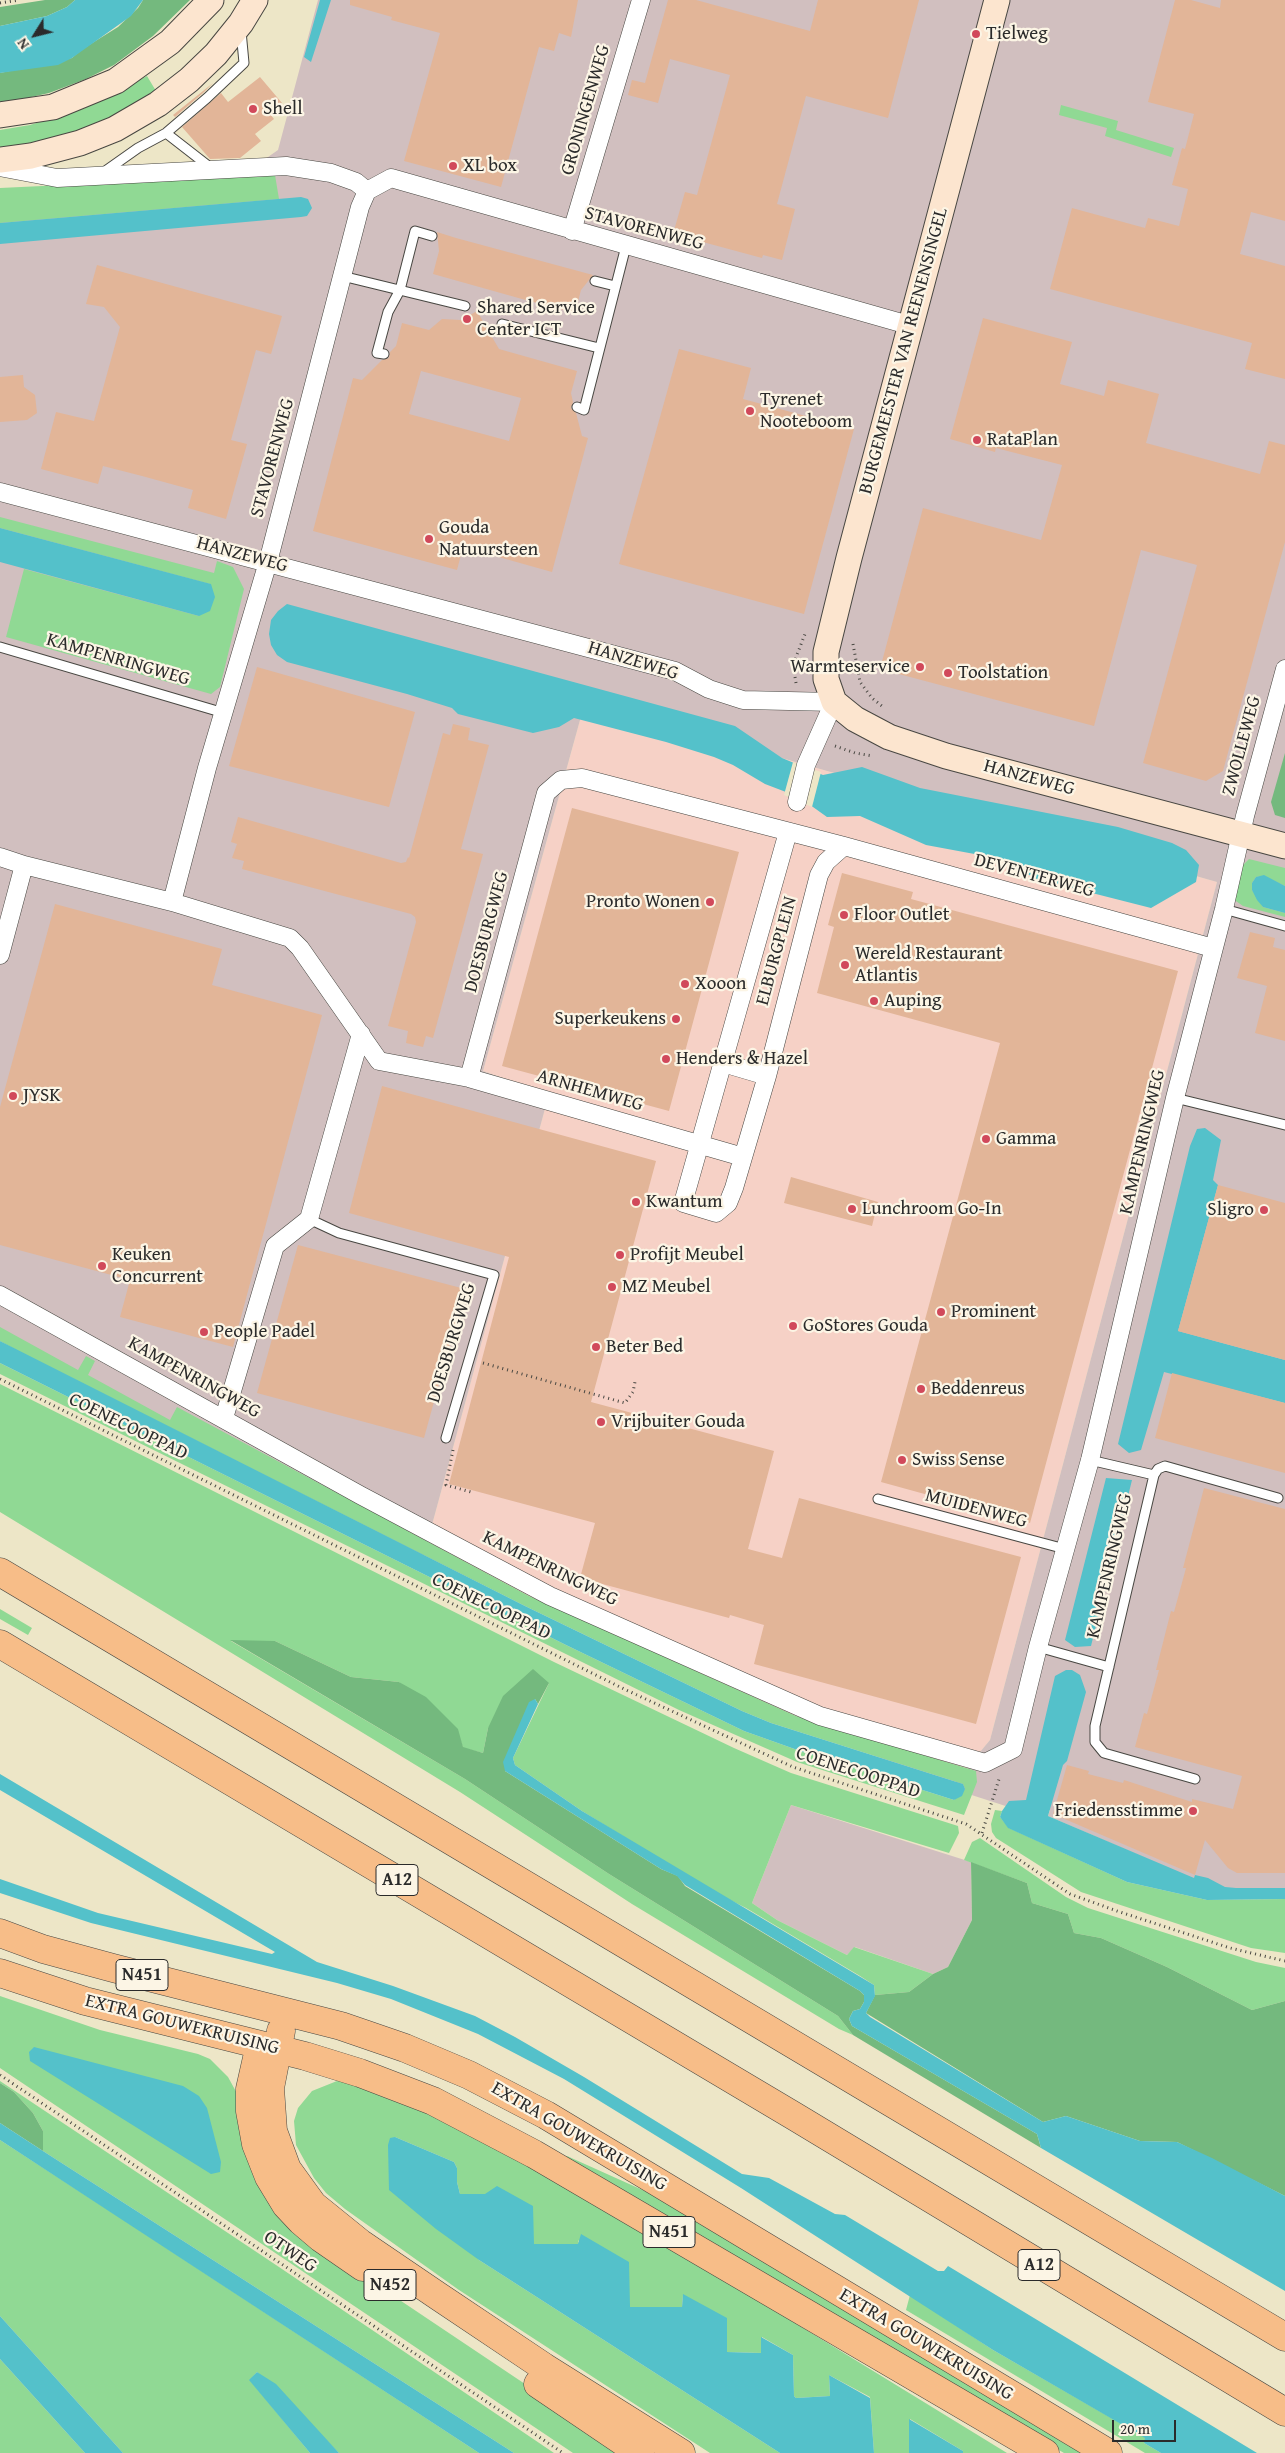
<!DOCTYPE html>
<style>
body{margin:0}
#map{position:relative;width:1285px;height:2453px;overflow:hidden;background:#ede6c7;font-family:"Gentium Book Plus",serif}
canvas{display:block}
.north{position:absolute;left:10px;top:10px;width:50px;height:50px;-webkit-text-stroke:4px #fcf5e5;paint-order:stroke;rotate:234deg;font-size:14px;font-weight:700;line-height:20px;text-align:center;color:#2b2b2b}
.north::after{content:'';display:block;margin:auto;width:18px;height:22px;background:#2b2b2b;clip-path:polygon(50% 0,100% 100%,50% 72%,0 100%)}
.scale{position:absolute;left:1112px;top:2420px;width:64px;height:22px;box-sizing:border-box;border:2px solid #2b2b2b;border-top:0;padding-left:6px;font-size:15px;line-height:18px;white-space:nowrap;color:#2b2b2b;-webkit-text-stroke:4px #fcf5e5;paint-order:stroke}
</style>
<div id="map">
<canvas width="1285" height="2453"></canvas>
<div class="north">N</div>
<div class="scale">20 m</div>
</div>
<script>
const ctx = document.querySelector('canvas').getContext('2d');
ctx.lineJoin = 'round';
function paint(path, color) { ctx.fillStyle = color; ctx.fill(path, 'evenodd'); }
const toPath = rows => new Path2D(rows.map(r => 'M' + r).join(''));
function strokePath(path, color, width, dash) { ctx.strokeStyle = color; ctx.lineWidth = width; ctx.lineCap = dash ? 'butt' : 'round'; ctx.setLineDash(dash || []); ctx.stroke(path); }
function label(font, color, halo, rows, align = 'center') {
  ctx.font = font + ' "Gentium Book Plus",serif'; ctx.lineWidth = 4.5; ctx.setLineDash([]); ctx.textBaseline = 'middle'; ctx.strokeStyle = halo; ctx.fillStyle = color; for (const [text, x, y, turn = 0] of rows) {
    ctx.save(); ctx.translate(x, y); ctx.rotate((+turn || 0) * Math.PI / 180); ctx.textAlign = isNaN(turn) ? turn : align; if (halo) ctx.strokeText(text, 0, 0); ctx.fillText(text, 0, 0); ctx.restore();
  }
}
const built = toPath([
 [585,702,1217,882,990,1740,950,1788,423,1558,549,1094,483,1071]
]);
const industrial = toPath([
 [318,0,1285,0,1285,1894,1221,1896,1194,1879,1048,1816,1050,1810,1021,1811,950,1788,990,1740,1217,882,585,702,483,1071,549,1094,423,1558,0,1341,0,192,238,178,278,150],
 [791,1805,971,1862,972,1920,948,1967,933,1974,855,1947,847,1955,777,1920,752,1903]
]);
const green = toPath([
 [147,76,156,91,101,123,64,137,0,148,0,130,30,125,85,108],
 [1061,105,1118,121,1116,130,1174,148,1171,157,1105,136,1107,128,1059,115],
 [275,175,279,199,0,223,0,188],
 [0,517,214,573,217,561,233,567,244,589,220,687,211,694,6,637,24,569,199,616,210,584,0,528],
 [1249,859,1285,868,1285,886,1264,876,1256,877,1252,883,1252,890,1263,907,1285,913,1285,917,1243,906,1233,899,1240,868],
 [0,1327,78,1370,86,1356,95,1361,88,1375,170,1420,177,1407,529,1596,796,1716,976,1771,977,1782,964,1815,797,1762,679,1710,0,1374,0,1363,566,1645,744,1731,803,1752,954,1800,965,1789,963,1784,771,1723,742,1711,525,1606,18,1351,0,1341],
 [0,1384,554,1662,734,1748,791,1773,958,1826,959,1833,949,1853,791,1805,752,1903,777,1920,847,1955,854,1947,933,1974,909,1992,875,1995,874,1985,860,1976,746,1908,710,1890,582,1811,515,1765,513,1758,549,1683,488,1728,483,1753,463,1748,457,1729,399,1682,351,1677,275,1641,231,1641,465,1779,609,1874,838,2016,853,2035,839,2029,632,1904,460,1792,0,1512],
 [0,1609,32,1628,28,1635,0,1619],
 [995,1810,1002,1811,1000,1817,1009,1828,1127,1882,1207,1900,1285,1899,1285,1953,1251,1948,1081,1892,996,1838,992,1832,991,1824],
 [980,1838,1066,1897,1088,1908,1256,1962,1285,1968,1285,2001,1252,2010,1167,1967,1101,1938,1074,1933,1068,1914,1032,1903,1027,1883,964,1860,972,1842],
 [0,1996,100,2030,198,2054,210,2059,228,2077,322,2248,628,2453,573,2453,0,2068],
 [0,2081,279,2267,554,2453,514,2453,43,2151,43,2131,33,2113,14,2092,0,2083],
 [337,2081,349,2082,415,2106,480,2138,684,2255,1007,2453,963,2453,963,2451,910,2419,909,2453,874,2453,870,2397,829,2375,830,2396,796,2398,794,2396,793,2355,762,2337,762,2353,727,2352,683,2295,682,2307,630,2307,578,2240,579,2244,533,2244,485,2194,460,2194,457,2182,457,2168,454,2162,395,2137,479,2260,780,2453,710,2453,459,2290,345,2209,326,2193,314,2178,296,2145,294,2121,298,2108,312,2091],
 [0,2140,116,2215,479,2453,339,2453,257,2372,250,2380,310,2453,123,2453,0,2316],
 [567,2156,667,2201,1085,2453,1064,2453,565,2159],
 [910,2295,993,2350,1146,2438,1144,2443,1161,2453,1145,2453,906,2310],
 [0,2359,85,2453,0,2453]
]);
const forest = toPath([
 [45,0,75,0,67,7,47,16,0,26,0,7],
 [143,0,190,0,153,36,114,65,86,79,49,93,0,104,0,73,72,58,81,50,118,27,138,8],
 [1285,753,1285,818,1275,815,1271,802],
 [230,1640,275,1641,351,1677,399,1682,426,1697,458,1729,463,1747,483,1753,488,1728,503,1696,533,1669,549,1683,538,1704,535,1699,505,1771,661,1869,678,1876,685,1886,860,1991,864,1995,864,2002,860,2009,853,2011,849,2019,852,2026,1037,2134,1041,2148,853,2035,838,2016,609,1874,465,1779],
 [971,1862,1027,1883,1032,1903,1068,1914,1074,1933,1101,1938,1167,1967,1252,2010,1285,2001,1285,2196,1177,2142,1140,2141,1066,2116,1043,2122,866,2013,875,1995,909,1992,933,1974,948,1967,972,1920],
 [0,2083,14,2092,33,2113,43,2131,43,2151,0,2123]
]);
const water = toPath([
 [75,0,143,0,131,16,72,58,58,65,0,73,0,26,47,16,67,7],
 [320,0,331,0,311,62,304,57],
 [301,197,308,199,312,208,307,216,301,217,0,244,0,223],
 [0,528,211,584,215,597,210,611,199,616,0,562],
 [287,604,735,726,782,758,823,775,862,767,920,788,1118,827,1172,843,1186,850,1199,865,1196,882,1151,908,1037,879,996,858,926,845,860,816,827,817,799,797,765,784,733,765,714,757,666,742,574,718,559,727,533,733,458,714,452,708,407,694,287,662,277,655,271,645,269,634,271,620,278,611],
 [1264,875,1285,886,1285,913,1263,907,1257,900,1252,890,1252,883,1256,877],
 [1205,1128,1221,1140,1213,1180,1218,1185,1178,1331,1285,1360,1285,1403,1164,1372,1141,1450,1129,1453,1118,1444,1190,1146,1197,1129],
 [0,1341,525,1606,742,1711,771,1723,963,1784,965,1789,962,1796,954,1800,803,1752,744,1731,566,1645,0,1363],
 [1106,1478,1132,1480,1091,1646,1075,1647,1065,1640],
 [1066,1670,1072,1670,1080,1675,1086,1692,1067,1761,1063,1765,1048,1816,1194,1878,1195,1875,1208,1878,1225,1887,1236,1888,1285,1888,1285,1899,1207,1900,1127,1882,1008,1828,1000,1817,1002,1811,1009,1801,1026,1800,1055,1676],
 [535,1699,538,1704,513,1758,515,1765,582,1811,874,1985,875,1996,866,2013,870,2017,1043,2122,1066,2116,1140,2141,1177,2142,1212,2158,1285,2196,1285,2291,1041,2148,1037,2134,852,2026,849,2019,853,2011,860,2009,864,2002,864,1995,860,1991,685,1885,677,1876,661,1869,505,1771,503,1762,529,1702],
 [0,1774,317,1962,393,1986,475,2016,515,2037,584,2077,742,2174,769,2178,835,2214,845,2215,938,2271,944,2271,948,2266,1257,2453,1161,2453,1144,2443,1145,2438,993,2350,741,2188,564,2079,478,2034,391,1999,337,1983,91,1923,0,1893,0,1879,98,1913,272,1954,275,1952,0,1790],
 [34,2047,183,2086,199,2096,207,2108,221,2162,220,2172,211,2174,30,2061,29,2052],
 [0,2123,43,2151,514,2453,479,2453,0,2140],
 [395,2137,454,2162,457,2168,457,2182,460,2194,485,2194,497,2186,533,2206,534,2244,578,2244,581,2234,629,2262,630,2307,682,2307,683,2294,727,2318,727,2352,761,2353,761,2337,793,2355,794,2396,796,2398,830,2396,829,2375,870,2398,874,2453,780,2453,479,2260,436,2229,389,2190,388,2145,390,2138],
 [0,2316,123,2453,85,2453,0,2359],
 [257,2372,276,2384,339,2453,310,2453,249,2380],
 [909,2419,963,2451,963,2453,909,2453]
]);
const pier = toPath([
 [793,762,821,772,812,807,784,795]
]);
const building = toPath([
 [350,0,578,0,571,37,559,33,554,51,539,47,501,187,404,161,440,33,391,20,392,17,350,5],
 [668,0,696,0,810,31,818,0,919,0,888,118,806,96,777,204,795,209,782,260,763,255,762,258,673,234,685,192,697,195,730,75,670,59,658,103,628,95,632,80,645,83],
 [1175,0,1191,0,1220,8,1221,0,1285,0,1285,221,1251,212,1240,254,1285,266,1285,379,1245,369,1252,343,1050,289,1072,208,1145,228,1148,218,1179,226,1188,189,1172,185,1182,148,1185,149,1194,114,1148,102],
 [260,77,282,103,270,114,274,119,255,134,261,141,240,158,210,159,182,127,221,93,228,102],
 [213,83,203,93,175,117,173,115],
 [437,232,456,238,593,275,581,290,575,313,522,299,433,274,439,251],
 [97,265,282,316,271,354,256,350,231,440,247,444,226,519,188,508,193,490,142,476,103,466,98,484,41,469,56,412,94,421,120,327,104,307,86,304],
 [477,311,499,349,577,371,571,393,573,402,571,408,576,413,582,436,588,438,552,572,463,547,457,570,313,531,353,378,362,380,382,360,389,358,390,352,396,346,402,323,429,330,442,319,461,320],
 [421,371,521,398,509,441,409,414],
 [983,318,1072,342,1060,384,1104,396,1108,380,1159,394,1146,443,1260,474,1269,441,1285,445,1285,542,1223,771,1206,781,1143,763,1197,565,1141,550,1094,726,880,669,923,508,1041,540,1062,465,996,448,995,452,950,439],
 [679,349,751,368,743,399,854,429,804,614,619,564],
 [23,375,24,387,35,395,37,413,27,420,0,422,0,377],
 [257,667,415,712,389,807,229,766],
 [453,724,470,728,468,740,489,745,461,849,483,854,433,1038,426,1036,423,1047,406,1043,408,1031,388,1026,416,922,415,917,411,914,242,869,244,861,232,858,237,844,231,842,238,817,401,863,406,862,408,857,409,858,443,733,450,735],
 [572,808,739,852,669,1111,502,1066],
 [842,873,913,892,911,899,1178,971,1030,1523,881,1482,1000,1043,817,993,834,927,828,925],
 [55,904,222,949,212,985,322,1015,233,1347,120,1317,130,1280,0,1245,0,1107],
 [1250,932,1275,938,1273,947,1285,950,1285,1041,1255,1033,1267,986,1237,978],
 [382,1086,656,1161,591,1402,774,1451,748,1549,782,1558,799,1498,1021,1557,976,1724,754,1664,764,1625,730,1615,729,1618,580,1578,595,1523,449,1484,509,1257,349,1213],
 [791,1177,878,1202,872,1226,784,1203],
 [1218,1185,1285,1203,1285,1360,1178,1331],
 [298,1245,465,1289,424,1438,257,1393],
 [1172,1373,1285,1403,1285,1473,1155,1438],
 [1204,1488,1285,1509,1285,1873,1237,1873,1228,1868,1205,1840,1195,1875,1053,1814,1067,1765,1089,1771,1088,1774,1123,1783,1124,1780,1192,1802,1192,1799,1233,1809,1242,1776,1135,1747,1144,1713,1147,1714,1159,1670,1156,1670,1171,1611,1174,1612,1186,1568,1183,1568]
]);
const path = toPath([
 [0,3,19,0],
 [853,644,860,682,872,698,882,706],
 [796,683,793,665,805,634],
 [835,746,855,753,873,756],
 [483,1363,625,1403,633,1392,635,1382],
 [0,1379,624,1689,793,1767,966,1824,1070,1894,1117,1911,1230,1948,1285,1961],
 [453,1450,446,1485,471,1492],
 [982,1833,1000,1776],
 [0,2075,563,2453]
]);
const lane = toPath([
 [166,133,211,168],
 [104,172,138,148,166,133,207,98,244,63,241,31],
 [342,276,465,306],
 [595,281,615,286],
 [502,324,599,348],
 [384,354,377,353,388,312,400,290,415,231,432,236],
 [577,407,584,410,626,246],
 [0,647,224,713],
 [1224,909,1285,926],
 [1175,1098,1285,1125],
 [309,1219,339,1233,494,1275,446,1438],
 [1090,1460,1154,1475,1158,1469,1165,1466,1278,1498],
 [1154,1475,1095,1726,1095,1742,1104,1753,1195,1779],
 [878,1499,1065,1549],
 [1038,1647,1109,1667]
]);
const street = toPath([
 [0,167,57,178,286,166,331,173,356,182,367,191],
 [572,231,641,0],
 [0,492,675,671,709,689,743,700,834,702,806,765,797,802],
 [788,832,683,1203,716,1213,728,1203,734,1188,767,1076,819,875,826,862,844,846],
 [0,857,24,865],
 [172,902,207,768,268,562,360,207,367,191,391,178,912,326],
 [0,955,24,865,172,902,290,938,300,948,379,1061,469,1078,546,793,561,780,582,778,844,846,1213,948],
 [723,1063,767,1076],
 [469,1078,743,1157],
 [0,1295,360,1495,550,1596,820,1716,985,1763,1013,1749,1038,1647,1090,1460,1175,1098,1224,909,1245,816,1285,669],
 [224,1418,275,1246,309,1219,361,1034]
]);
const secondary = toPath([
 [997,0,849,558,826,652,826,679,834,702,855,719,889,737,946,756,1285,846],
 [0,115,53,107,116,81,170,42,211,0],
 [0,160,31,156,80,143,115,129,158,104,189,80,216,54,241,23,255,0]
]);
const primary = toPath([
 [0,1933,43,1949,113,1968,341,2026,405,2048,469,2075,546,2115,1108,2453],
 [0,1973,85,2001,305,2056,360,2073,433,2101,534,2154,1045,2453],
 [281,2031,270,2088,273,2131,287,2169,313,2205,360,2243,438,2296,544,2367,681,2453],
 [257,2058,250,2089,250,2111,256,2144,269,2177,286,2205,301,2221,321,2238,363,2267],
 [538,2384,640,2453]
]);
const highway = toPath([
 [0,1572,1285,2337],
 [0,1644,794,2116,1285,2412]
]);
const markers = [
 [976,34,5,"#d1495b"],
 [253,109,5,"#d1495b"],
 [453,166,5,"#d1495b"],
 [467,319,5,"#d1495b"],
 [750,411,5,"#d1495b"],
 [977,440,5,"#d1495b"],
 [429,539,5,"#d1495b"],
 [920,667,5,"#d1495b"],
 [948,673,5,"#d1495b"],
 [710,902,5,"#d1495b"],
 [844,915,5,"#d1495b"],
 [845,965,5,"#d1495b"],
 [685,984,5,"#d1495b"],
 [874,1001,5,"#d1495b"],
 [676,1019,5,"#d1495b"],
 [666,1059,5,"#d1495b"],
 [13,1096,5,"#d1495b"],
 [986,1139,5,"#d1495b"],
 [636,1202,5,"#d1495b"],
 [852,1209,5,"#d1495b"],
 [1264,1210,5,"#d1495b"],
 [620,1255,5,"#d1495b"],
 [102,1266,5,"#d1495b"],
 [612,1287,5,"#d1495b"],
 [941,1312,5,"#d1495b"],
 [793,1326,5,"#d1495b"],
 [204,1332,5,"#d1495b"],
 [596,1347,5,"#d1495b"],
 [921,1389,5,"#d1495b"],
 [601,1422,5,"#d1495b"],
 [902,1460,5,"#d1495b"],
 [1193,1811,5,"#d1495b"]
];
const shields = [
 [397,1880,42],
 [142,1975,52],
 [669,2232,52],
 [1039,2265,42],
 [390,2285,52]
];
const shieldNames = [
 ["A12",397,1880],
 ["N451",142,1975],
 ["N451",669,2232],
 ["A12",1039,2265],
 ["N452",390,2285]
];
const poiNames = [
 ["Tielweg",986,34],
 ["Shell",263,109],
 ["XL box",463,166],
 ["Shared Service",477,308],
 ["Center ICT",477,330],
 ["Tyrenet",760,400],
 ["Nooteboom",760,422],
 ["RataPlan",987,440],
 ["Gouda",439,528],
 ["Natuursteen",439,550],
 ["Warmteservice",910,667,"right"],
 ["Toolstation",958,673],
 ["Pronto Wonen",700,902,"right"],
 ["Floor Outlet",854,915],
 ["Wereld Restaurant",855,954],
 ["Atlantis",855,976],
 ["Xooon",695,984],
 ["Auping",884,1001],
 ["Superkeukens",666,1019,"right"],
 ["Henders & Hazel",676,1059],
 ["JYSK",23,1096],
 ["Gamma",996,1139],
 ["Kwantum",646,1202],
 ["Lunchroom Go-In",862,1209],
 ["Sligro",1254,1210,"right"],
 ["Keuken",112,1255],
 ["Concurrent",112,1277],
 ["Profijt Meubel",630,1255],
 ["MZ Meubel",622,1287],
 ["Prominent",951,1312],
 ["GoStores Gouda",803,1326],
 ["People Padel",214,1332],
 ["Beter Bed",606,1347],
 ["Beddenreus",931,1389],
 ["Vrijbuiter Gouda",611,1422],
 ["Swiss Sense",912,1460],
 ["Friedensstimme",1183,1811,"right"]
];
const streetNames = [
 ["GRONINGENWEG",586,110,-74],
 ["STAVORENWEG",644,229,15],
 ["BURGEMEESTER VAN REENENSINGEL",904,351,-75],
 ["STAVORENWEG",273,458,-75],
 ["HANZEWEG",242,555,15],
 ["KAMPENRINGWEG",118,660,16],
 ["HANZEWEG",633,661,17],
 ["ZWOLLEWEG",1242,746,-75],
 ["HANZEWEG",1029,778,15],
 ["DEVENTERWEG",1034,876,15],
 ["DOESBURGWEG",487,932,-75],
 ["ELBURGPLEIN",777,951,-75],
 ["ARNHEMWEG",590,1091,16],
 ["KAMPENRINGWEG",1143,1142,-77],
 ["DOESBURGWEG",452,1343,-73],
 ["KAMPENRINGWEG",194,1378,29],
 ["COENECOOPPAD",128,1427,26],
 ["MUIDENWEG",976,1509,15],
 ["KAMPENRINGWEG",1110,1566,-77],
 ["KAMPENRINGWEG",550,1569,26],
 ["COENECOOPPAD",491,1607,26],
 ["COENECOOPPAD",858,1773,18],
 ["EXTRA GOUWEKRUISING",182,2025,14],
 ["EXTRA GOUWEKRUISING",579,2137,30],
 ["OTWEG",290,2252,34],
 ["EXTRA GOUWEKRUISING",926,2345,31]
];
paint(built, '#f6d1c6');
paint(industrial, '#d1bfbf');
paint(green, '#90d994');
paint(forest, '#74b97e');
paint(water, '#54c1ca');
paint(pier, '#ede6c7');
paint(building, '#e2b598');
strokePath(lane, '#484742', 11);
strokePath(street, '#484742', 19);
strokePath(secondary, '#484742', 27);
strokePath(primary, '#484742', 29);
strokePath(highway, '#484742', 29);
strokePath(path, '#484742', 3, [1, 4]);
strokePath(lane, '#fff', 9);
strokePath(street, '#fff', 18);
strokePath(secondary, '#fce5cf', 25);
strokePath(primary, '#f7bd88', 28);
strokePath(highway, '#f7bd88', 28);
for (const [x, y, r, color] of markers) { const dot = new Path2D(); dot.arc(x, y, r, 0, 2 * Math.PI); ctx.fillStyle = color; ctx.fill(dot); strokePath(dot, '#fcf5e5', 2); }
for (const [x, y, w] of shields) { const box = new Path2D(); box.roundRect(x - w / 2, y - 15.5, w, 31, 4); ctx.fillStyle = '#fcf5e5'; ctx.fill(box); strokePath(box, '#2b2b2b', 1); }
label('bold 18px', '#2b2b2b', null, shieldNames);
label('19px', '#2b2b2b', '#fcf5e5', poiNames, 'left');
label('19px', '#2b2b2b', '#fcf5e5', streetNames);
</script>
